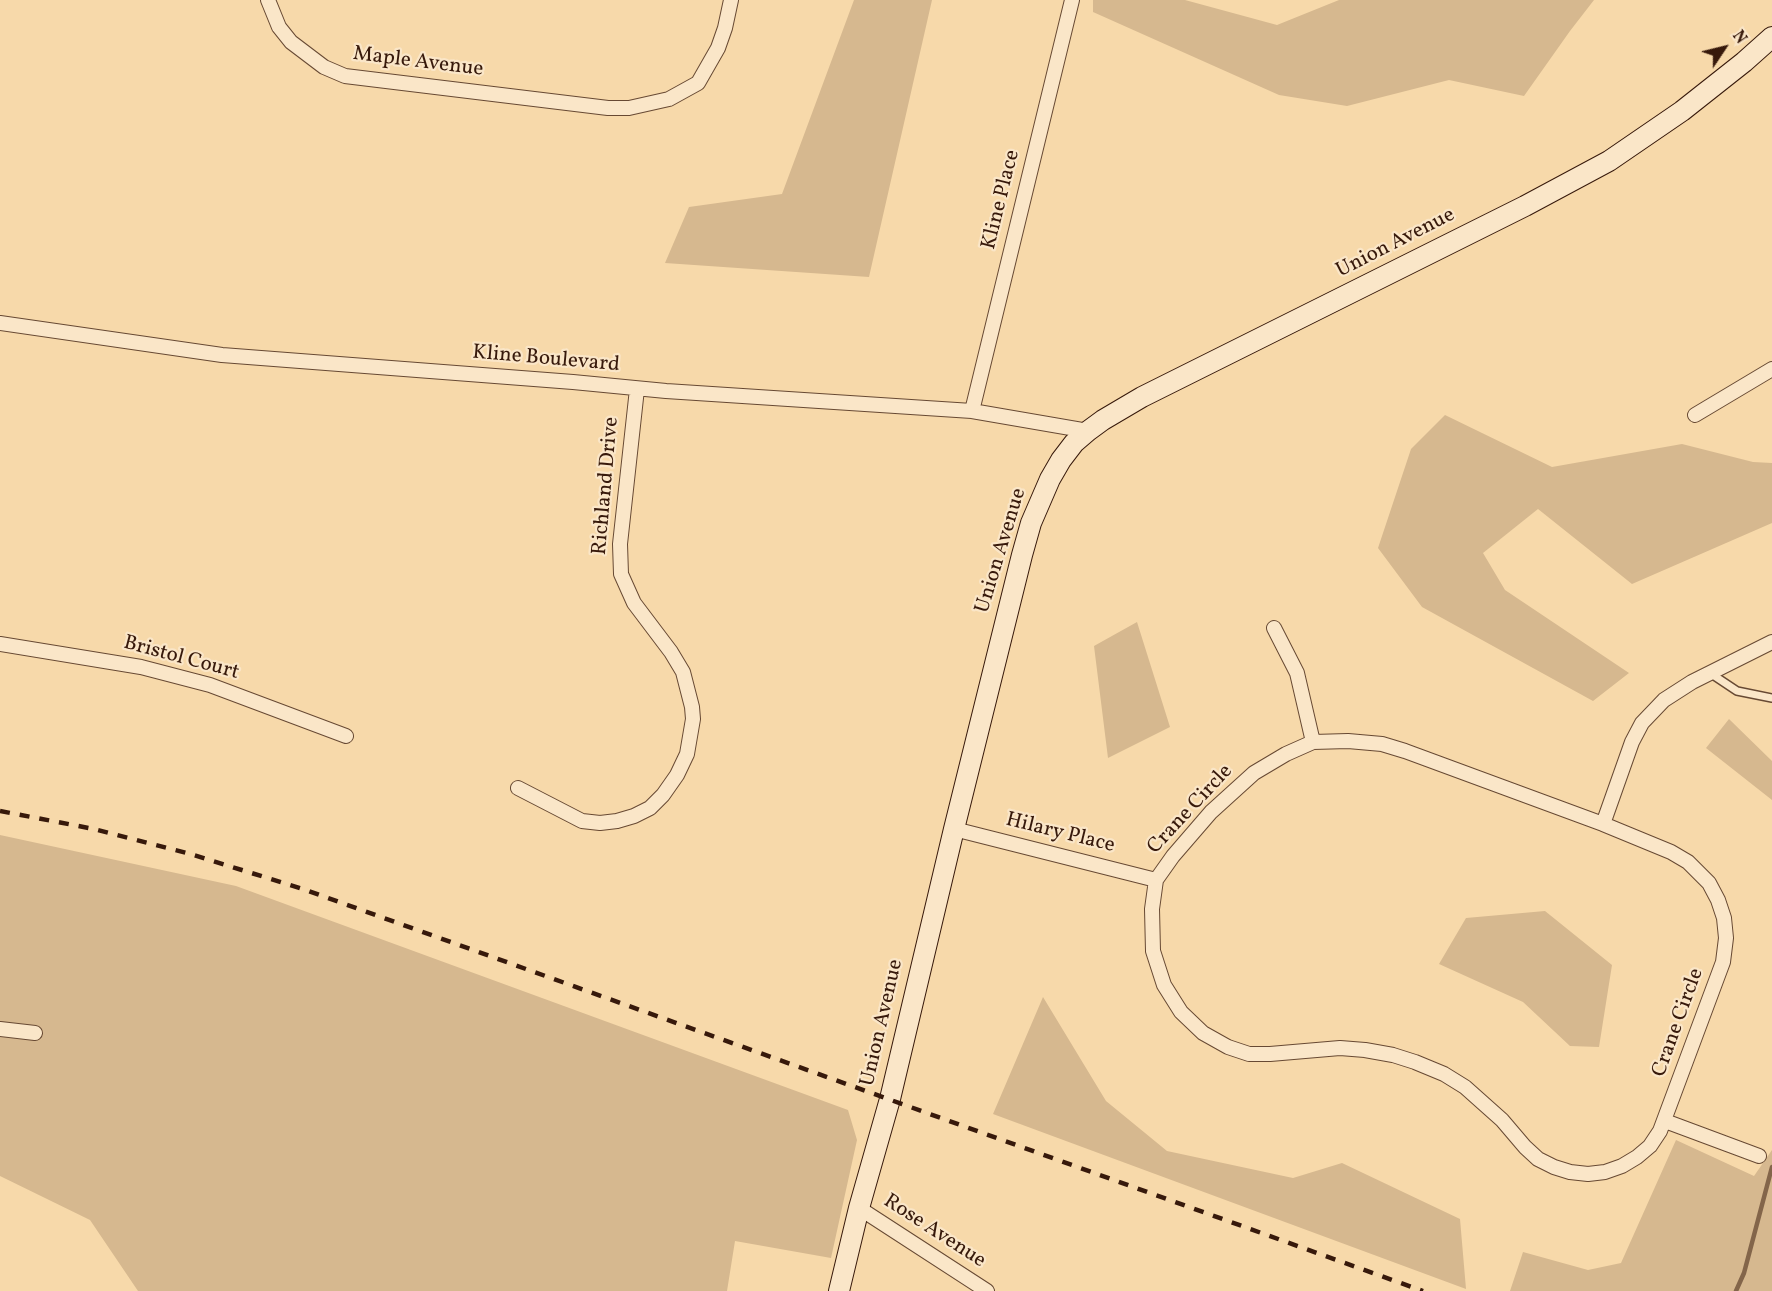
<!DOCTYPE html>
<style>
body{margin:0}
#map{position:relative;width:1772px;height:1291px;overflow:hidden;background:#f7d9aa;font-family:Vollkorn,serif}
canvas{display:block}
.north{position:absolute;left:1694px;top:18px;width:60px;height:60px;-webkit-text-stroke:4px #fae6c8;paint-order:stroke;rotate:55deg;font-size:16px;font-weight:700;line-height:24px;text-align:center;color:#37190b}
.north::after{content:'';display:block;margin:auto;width:21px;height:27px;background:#37190b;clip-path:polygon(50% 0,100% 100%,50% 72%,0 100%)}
</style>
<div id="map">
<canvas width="1772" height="1291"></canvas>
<div class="north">N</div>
</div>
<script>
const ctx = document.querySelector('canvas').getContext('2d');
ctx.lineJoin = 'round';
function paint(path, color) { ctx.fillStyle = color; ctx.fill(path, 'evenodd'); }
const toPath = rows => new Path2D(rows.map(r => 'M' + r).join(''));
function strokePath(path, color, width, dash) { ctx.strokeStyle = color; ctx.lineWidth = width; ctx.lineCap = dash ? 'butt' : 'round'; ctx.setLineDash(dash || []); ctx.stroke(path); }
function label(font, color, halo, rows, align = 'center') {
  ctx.font = font + ' Vollkorn,serif'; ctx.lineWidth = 4.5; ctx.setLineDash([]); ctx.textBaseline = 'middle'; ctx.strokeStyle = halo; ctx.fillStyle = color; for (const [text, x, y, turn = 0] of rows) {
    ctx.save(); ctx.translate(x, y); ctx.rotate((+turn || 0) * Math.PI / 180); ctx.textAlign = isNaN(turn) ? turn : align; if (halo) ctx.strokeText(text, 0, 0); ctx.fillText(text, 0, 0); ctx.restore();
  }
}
const green = toPath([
 [854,0,932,0,869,277,665,263,689,207,782,194],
 [1093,0,1185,0,1277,25,1339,0,1594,0,1570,31,1524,96,1449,80,1347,106,1279,95,1093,12],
 [1445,415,1552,467,1682,444,1753,462,1772,463,1772,523,1632,584,1538,509,1483,553,1505,590,1629,673,1593,701,1422,607,1378,548,1411,449],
 [1137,622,1170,727,1108,758,1094,646],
 [1729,719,1772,761,1772,800,1706,748],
 [0,835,236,886,848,1110,857,1140,831,1258,735,1241,727,1291,138,1291,90,1220,0,1176],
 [1545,911,1612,965,1599,1047,1570,1046,1523,1002,1439,964,1466,918],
 [1043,997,1106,1101,1167,1151,1293,1178,1342,1163,1460,1219,1466,1289,993,1114],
 [1676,1140,1754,1176,1772,1150,1772,1291,1510,1291,1523,1252,1588,1270,1621,1263]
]);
const stream = toPath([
 [1736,1291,1744,1273,1772,1167]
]);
const service = toPath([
 [1710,673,1737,691,1772,698]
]);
const minor = toPath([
 [268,0,279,27,291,42,324,67,345,76,608,108,629,108,669,99,698,83,718,48,725,28,731,0],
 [0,323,222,355,573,382,666,391,972,411,1088,431],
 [972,411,1072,0],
 [1695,415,1772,369],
 [1274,628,1297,673,1313,742],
 [0,644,141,667,210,685,346,736],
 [1348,741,1382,744,1405,751,1603,824,1671,852,1688,862,1709,883,1718,900,1724,918,1726,938,1723,962,1660,1131,1650,1146,1637,1157,1622,1166,1605,1172,1588,1174,1570,1172,1554,1167,1538,1159,1525,1147,1502,1120,1465,1087,1444,1074,1415,1062,1393,1055,1365,1050,1340,1048,1270,1054,1249,1054,1228,1047,1203,1033,1181,1012,1164,985,1153,951,1152,909,1156,880,1173,856,1211,812,1254,773,1286,754,1313,742,1348,741],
 [518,788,582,821,600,823,617,821,634,816,650,808,663,795,677,775,687,754,693,719,692,707,683,672,671,652,634,603,621,574,620,544,637,389],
 [1603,824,1632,742,1642,723,1664,700,1692,682,1772,642],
 [954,829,1156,880],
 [0,1029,35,1033],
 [1665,1121,1759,1156],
 [859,1208,987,1291]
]);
const secondary = toPath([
 [839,1291,859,1208,890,1099,954,829,1022,555,1031,523,1050,479,1061,460,1074,443,1088,431,1103,420,1142,397,1525,206,1609,161,1682,111,1744,62,1772,37]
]);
const rail = toPath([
 [0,811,94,829,187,853,303,889,1423,1291]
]);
const streetNames = [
 ["Maple Avenue",418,63,7],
 ["Kline Place",1002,200,-76],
 ["Union Avenue",1396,244,-27],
 ["Kline Boulevard",546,360,5],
 ["Richland Drive",607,486,-85],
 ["Union Avenue",1002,551,-73],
 ["Bristol Court",181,659,15],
 ["Crane Circle",1191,810,-47],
 ["Hilary Place",1060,834,14],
 ["Union Avenue",883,1023,-77],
 ["Crane Circle",1679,1023,-70],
 ["Rose Avenue",934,1232,33]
];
paint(green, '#d6b88f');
strokePath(stream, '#83654a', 4.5);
strokePath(service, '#674933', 10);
strokePath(minor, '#674933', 16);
strokePath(secondary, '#37190b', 22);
strokePath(service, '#fae6c8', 7);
strokePath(minor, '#fae6c8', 14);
strokePath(secondary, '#fae6c8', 20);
strokePath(rail, '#37190b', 4.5, [10, 10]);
label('21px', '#37190b', '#fae6c8', streetNames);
</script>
